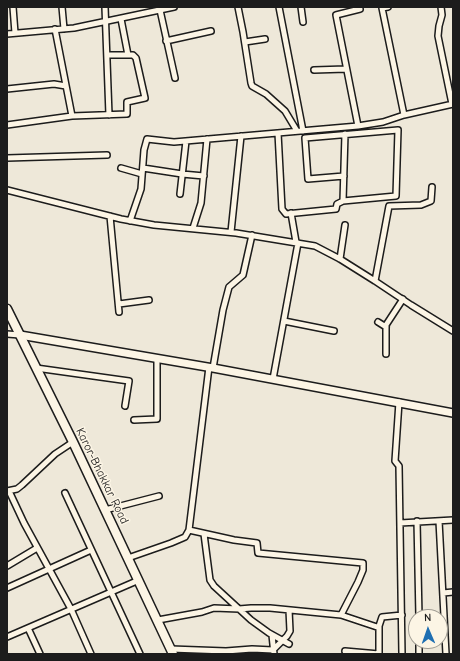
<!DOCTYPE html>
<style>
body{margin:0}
#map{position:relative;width:460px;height:661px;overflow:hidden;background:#eee8d9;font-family:"Comic Neue",sans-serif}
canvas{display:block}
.frame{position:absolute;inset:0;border:8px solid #1c1c1c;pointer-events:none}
.north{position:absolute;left:408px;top:609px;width:40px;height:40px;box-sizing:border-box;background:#fcf5e5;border:1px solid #a29e95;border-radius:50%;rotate:358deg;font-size:11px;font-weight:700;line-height:16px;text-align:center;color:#1c1c1c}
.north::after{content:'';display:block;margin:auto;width:14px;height:18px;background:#1f6fb2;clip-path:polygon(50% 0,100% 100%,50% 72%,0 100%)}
</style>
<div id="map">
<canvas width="460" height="661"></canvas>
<div class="frame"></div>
<div class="north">N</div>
</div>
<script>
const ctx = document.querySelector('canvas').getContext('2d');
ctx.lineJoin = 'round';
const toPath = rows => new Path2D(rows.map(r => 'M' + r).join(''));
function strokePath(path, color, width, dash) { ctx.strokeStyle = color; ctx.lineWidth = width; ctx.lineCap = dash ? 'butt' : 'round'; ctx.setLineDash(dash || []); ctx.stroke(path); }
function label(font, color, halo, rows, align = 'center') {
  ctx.font = font + ' "Comic Neue",sans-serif'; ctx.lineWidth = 3; ctx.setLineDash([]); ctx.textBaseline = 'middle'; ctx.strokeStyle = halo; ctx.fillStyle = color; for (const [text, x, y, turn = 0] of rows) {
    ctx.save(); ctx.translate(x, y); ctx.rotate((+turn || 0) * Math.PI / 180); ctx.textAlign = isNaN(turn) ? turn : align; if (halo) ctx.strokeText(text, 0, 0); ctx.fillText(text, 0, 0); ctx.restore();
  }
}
const minor = toPath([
 [13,7,15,33],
 [62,7,64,29],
 [105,7,109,115],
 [238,7,243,32,251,83,252,86,266,94,285,111,297,131],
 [279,7,303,131],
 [301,7,303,22],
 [388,7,382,8,404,115],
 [441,7,442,15,439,26,438,36,452,104],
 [160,10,175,78],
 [121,19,128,55],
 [55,29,72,116],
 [7,34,74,28,174,7],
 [166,41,211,31],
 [245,42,265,39],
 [314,70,346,69],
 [7,89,54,84,66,86],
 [7,125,72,116,127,114,127,102,145,98,136,58,133,55,107,55],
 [358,126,336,15,360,9,359,7],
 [278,133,282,209,286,214,336,209,337,204,343,201,396,196,398,130,305,138,308,179,344,176],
 [7,158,107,155],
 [121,168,142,174],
 [143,168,182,174,204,176],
 [7,190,121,219,154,225,236,233,315,246,340,259,375,281,411,305,453,331],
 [180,194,186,141],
 [343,201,345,134],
 [291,213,296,242],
 [110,216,119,312],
 [130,221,141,189,144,150,147,139,174,142,358,126,383,122,404,115,453,104],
 [193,228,201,203,207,139],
 [231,232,241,136],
 [340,259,345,225],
 [375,281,389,206,421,205,431,201,432,187],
 [119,304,149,300],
 [284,321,334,331],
 [378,322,386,327],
 [7,334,20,335],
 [386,354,386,325,403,299],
 [36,368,129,381,125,406],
 [213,368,223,310,229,287,243,275,252,235],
 [273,379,298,243],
 [399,402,395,461,399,466,402,654],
 [134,420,157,419,157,358],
 [7,491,17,489,22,485,55,454,73,442],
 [9,491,24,523,71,609,91,654],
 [65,493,140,654],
 [105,510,159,496],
 [417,521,419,617],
 [439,521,446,654],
 [400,523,453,520],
 [189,530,234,540,257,543,258,553,363,563,363,570,358,582,341,615],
 [204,534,210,580,214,586,251,620,269,633,289,644],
 [128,558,171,543,185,537,189,530,209,367],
 [7,566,37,548],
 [7,588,91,550],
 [443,593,453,592],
 [158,620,202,612,214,608,239,609,251,608,270,608,341,615,377,627,379,626,382,617,402,615],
 [379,626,379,654],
 [28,628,40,654],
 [272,635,274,654],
 [7,637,139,580],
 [419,641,419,654],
 [171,649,226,651,252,649,273,650,287,636,290,631,289,610],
 [345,651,379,654]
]);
const secondary = toPath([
 [20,335,213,368,453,413]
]);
const primary = toPath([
 [7,309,73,442,173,654]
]);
const streetNames = [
 ["Karor-Bhakkar Road",102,476,64]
];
strokePath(minor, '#1c1c1c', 8);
strokePath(secondary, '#1c1c1c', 10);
strokePath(primary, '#1c1c1c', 11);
strokePath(minor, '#fcf5e5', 5);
strokePath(secondary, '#fcf5e5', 7);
strokePath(primary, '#fcf5e5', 8);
label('12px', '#1c1c1c', '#fcf5e5', streetNames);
</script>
